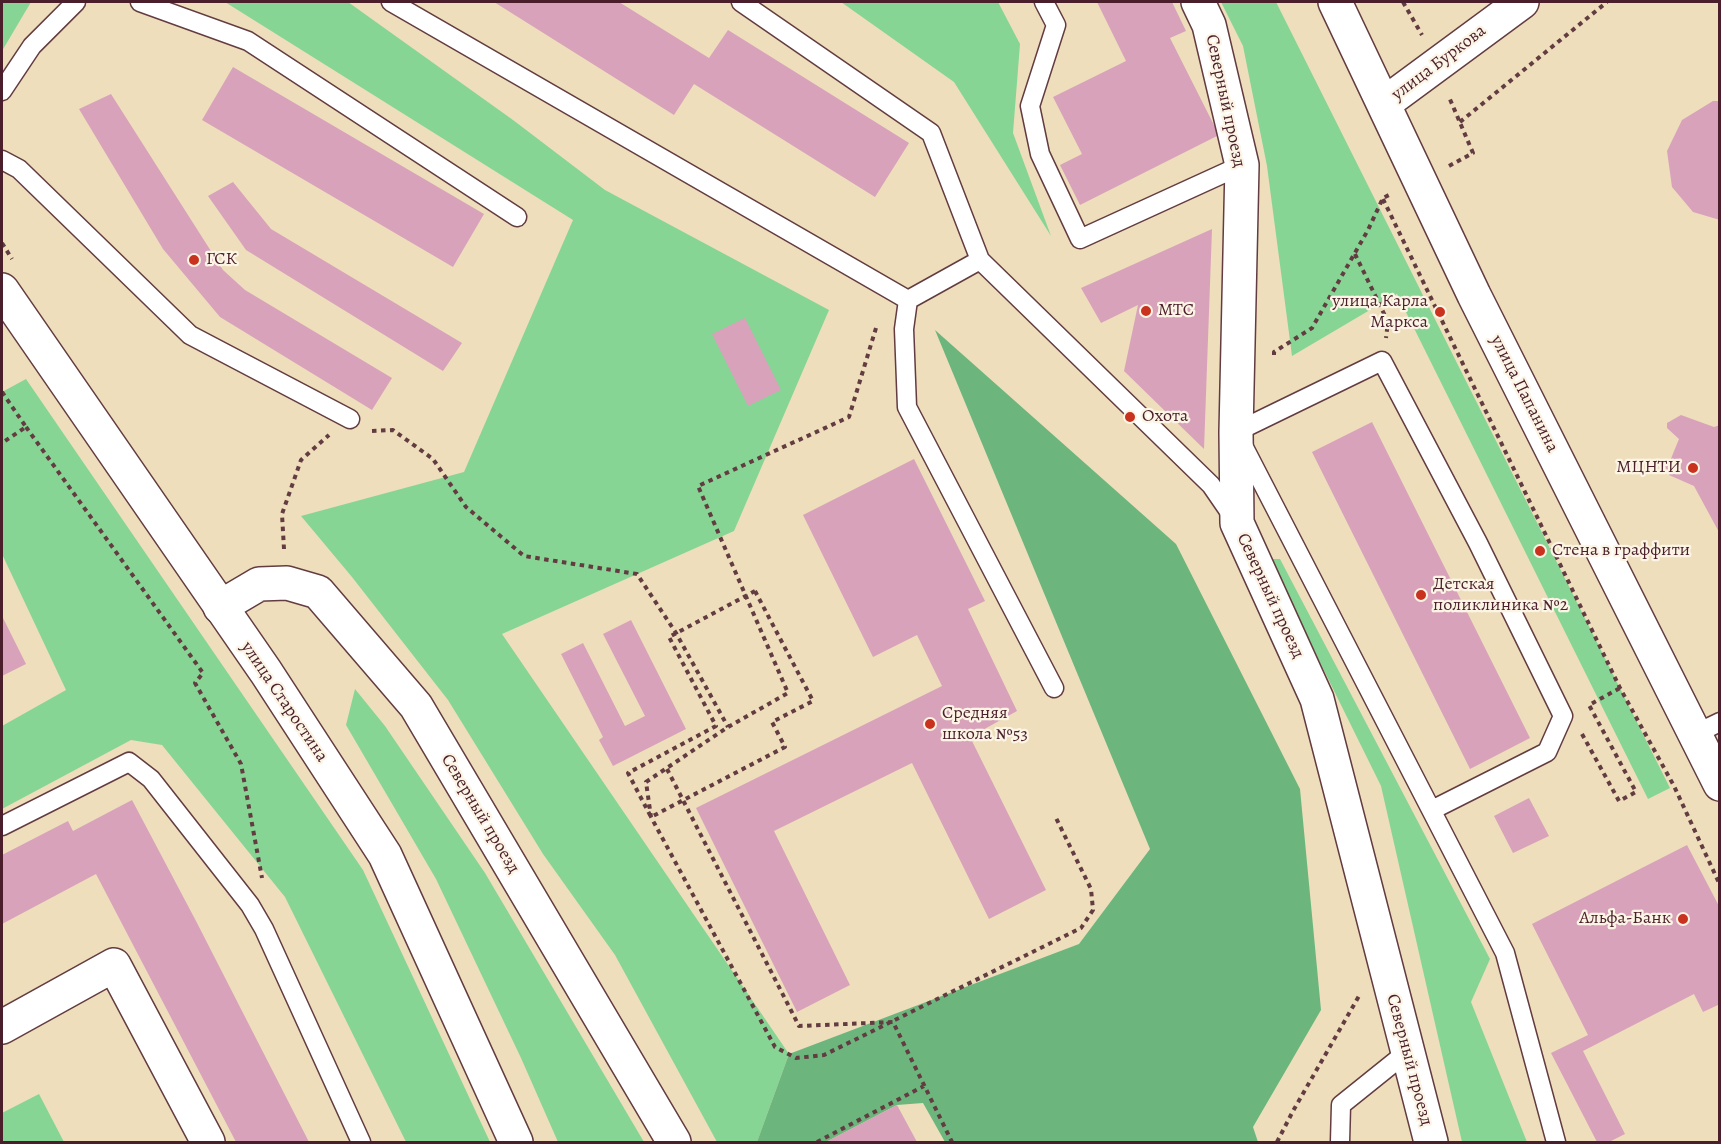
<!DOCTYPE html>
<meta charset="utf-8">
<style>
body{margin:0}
#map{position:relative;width:1721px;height:1144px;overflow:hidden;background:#eedebc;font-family:Alegreya,serif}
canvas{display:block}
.frame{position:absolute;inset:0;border:3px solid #4a1f2b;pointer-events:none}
</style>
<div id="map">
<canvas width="1721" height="1144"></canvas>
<div class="frame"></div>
</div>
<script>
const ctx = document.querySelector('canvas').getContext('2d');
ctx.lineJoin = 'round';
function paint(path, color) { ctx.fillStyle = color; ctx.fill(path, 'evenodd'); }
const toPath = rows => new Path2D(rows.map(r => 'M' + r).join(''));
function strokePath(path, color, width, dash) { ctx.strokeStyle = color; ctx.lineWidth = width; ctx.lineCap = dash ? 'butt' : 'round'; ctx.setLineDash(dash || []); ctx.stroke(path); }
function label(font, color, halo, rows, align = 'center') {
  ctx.font = font + ' Alegreya,serif'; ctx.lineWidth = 4.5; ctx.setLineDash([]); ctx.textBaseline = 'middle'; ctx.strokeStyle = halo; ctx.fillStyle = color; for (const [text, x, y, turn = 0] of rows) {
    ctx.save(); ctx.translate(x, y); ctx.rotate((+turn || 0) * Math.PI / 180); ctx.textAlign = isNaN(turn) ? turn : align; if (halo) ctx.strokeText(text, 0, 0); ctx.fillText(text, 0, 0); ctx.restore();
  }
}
const green = toPath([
 [2,2,31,2,2,51],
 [225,2,348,2,513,120,605,190,829,310,734,531,502,634,789,1054,757,1142,717,1142,615,955,543,854,448,700,352,577,301,516,464,472,573,220],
 [841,2,998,2,1020,44,1013,133,1051,236,954,82],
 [1221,2,1276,2,1670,788,1648,799,1397,294,1292,356,1267,166,1243,46],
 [26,379,363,870,490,1142,406,1142,285,897,162,745,131,740,2,809,2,726,66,690,2,554,2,392],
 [1269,559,1280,559,1490,959,1471,1002,1527,1142,1462,1142,1381,786],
 [355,689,385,726,485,873,644,1142,558,1142,521,1058,436,879,346,725],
 [39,1094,64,1142,2,1142,2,1113]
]);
const forest = toPath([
 [935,330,1176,544,1300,789,1321,1010,1253,1127,1258,1142,945,1142,923,1103,897,1105,826,1142,757,1142,789,1054,1079,944,1150,849]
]);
const building = toPath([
 [494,2,619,2,709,58,728,30,909,143,875,197,694,84,674,115],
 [1097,2,1172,2,1186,31,1170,38,1219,135,1080,205,1060,165,1082,154,1053,97,1126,61],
 [233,67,484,214,453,267,202,120],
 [111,94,223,270,245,290,392,378,372,410,220,317,163,249,79,109],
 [1713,101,1720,101,1720,220,1693,212,1672,187,1667,151,1682,120],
 [233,182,271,229,462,343,443,371,246,250,208,196],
 [1212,229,1204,449,1124,371,1138,305,1101,323,1081,288],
 [745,318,781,390,748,406,712,334],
 [1681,415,1714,427,1720,425,1720,534,1694,486,1669,475,1663,461,1670,461,1679,439,1667,428,1667,423],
 [1372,422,1530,738,1470,769,1312,452],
 [914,459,985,601,968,609,1017,711,970,737,1046,890,989,919,912,763,774,831,850,985,797,1012,696,808,942,686,917,635,873,657,803,515],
 [2,616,26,664,2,676],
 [631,620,686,729,613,766,599,740,603,737,561,654,583,643,625,726,645,716,603,634],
 [1529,798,1549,836,1513,853,1494,816],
 [132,800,196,921,309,1142,236,1142,96,874,2,924,2,855,68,821,73,831],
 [1687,845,1720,908,1720,1004,1703,1012,1694,994,1583,1051,1625,1134,1609,1142,1597,1142,1551,1053,1588,1035,1532,924],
 [897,1105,917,1142,826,1142]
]);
const path = toPath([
 [1403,2,1422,35],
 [1460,122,1607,2],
 [1449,166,1473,153,1449,97],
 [1383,199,1620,688,1674,786,1720,885],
 [2,243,12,259],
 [1355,254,1388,322,1386,338],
 [876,328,849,417,698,486,788,693,728,727,646,782,651,817,775,1047,796,1058,824,1055,1081,928,1093,910,1091,889,1055,816],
 [1274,355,1274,352,1312,328,1368,230,1383,198,1391,194],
 [2,392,26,427,2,443],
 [26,427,203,673,195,683,241,764,262,878],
 [372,431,393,430,433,459,466,507,524,556,637,574,676,633,728,727],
 [284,549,282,514,301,460,329,435],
 [755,591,813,701,772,722,785,747,651,817,628,773,716,726,669,637,755,591],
 [1582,734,1619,801,1636,792,1589,705,1620,688],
 [667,769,799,1026,893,1022,952,1142],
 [817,1142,924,1086],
 [1277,1142,1293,1111,1359,996]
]);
const lane = toPath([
 [140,2,248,41,517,217],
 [391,2,908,300,980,260],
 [741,2,931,133,980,260,1211,485,1233,517],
 [1044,2,1056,25,1030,106,1040,154,1080,239,1242,165],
 [2,91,32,46,76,2],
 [2,160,19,169,190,335,350,419],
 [908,300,904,329,907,407,1054,688],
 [1695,734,1720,722],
 [1432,810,1547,752,1563,716,1478,543,1382,361,1236,432,1505,953,1556,1142],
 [2,826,129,762,151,779,250,905,264,929,361,1142],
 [1340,1142,1341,1105,1407,1052]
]);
const street = toPath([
 [220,607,259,584,287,583,318,592,416,706,674,1142],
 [2,1027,114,965,208,1142]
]);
const secondary = toPath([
 [1198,2,1209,25,1242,165,1236,432,1237,523,1317,699,1431,1142],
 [1335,2,1474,295,1720,784],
 [1385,103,1522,2],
 [2,290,266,672,385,855,516,1142]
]);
const markers = [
 [194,260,6,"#c8321e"],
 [1146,311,6,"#c8321e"],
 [1440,312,6,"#c8321e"],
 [1130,417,6,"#c8321e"],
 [1693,468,6,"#c8321e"],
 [1540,551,6,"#c8321e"],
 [1421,595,6,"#c8321e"],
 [930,724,6,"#c8321e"],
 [1683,919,6,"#c8321e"]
];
const streetNames = [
 ["улица Буркова",1439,63,-37],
 ["Северный проезд",1225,101,78],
 ["улица Папанина",1524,394,63],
 ["Северный проезд",1270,596,65],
 ["улица Старостина",284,702,56],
 ["Северный проезд",480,814,59],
 ["Северный проезд",1409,1060,75]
];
const poiNames = [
 ["ГСК",206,260],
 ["улица Карла",1428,302,"right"],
 ["Маркса",1428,323,"right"],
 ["МТС",1158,311],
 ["Охота",1142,417],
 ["МЦНТИ",1681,468,"right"],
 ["Стена в граффити",1552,551],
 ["Детская",1433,585],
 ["поликлиника №2",1433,606],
 ["Средняя",942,714],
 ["школа №53",942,735],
 ["Альфа-Банк",1671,919,"right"]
];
paint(green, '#86d594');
paint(forest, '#6cb67e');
paint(building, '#d8a2bb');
strokePath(lane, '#633c41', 21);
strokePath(street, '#633c41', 36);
strokePath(secondary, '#633c41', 36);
strokePath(path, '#633c41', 4, [4.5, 4.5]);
strokePath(lane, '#fff', 18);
strokePath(street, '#fff', 33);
strokePath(secondary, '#fff', 33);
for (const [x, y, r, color] of markers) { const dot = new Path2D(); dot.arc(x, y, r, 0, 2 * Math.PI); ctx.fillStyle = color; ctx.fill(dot); strokePath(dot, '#fcf5e5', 2); }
label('18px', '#4a1f2b', '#fcf5e5', streetNames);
label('18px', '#4a1f2b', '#fcf5e5', poiNames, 'left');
</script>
